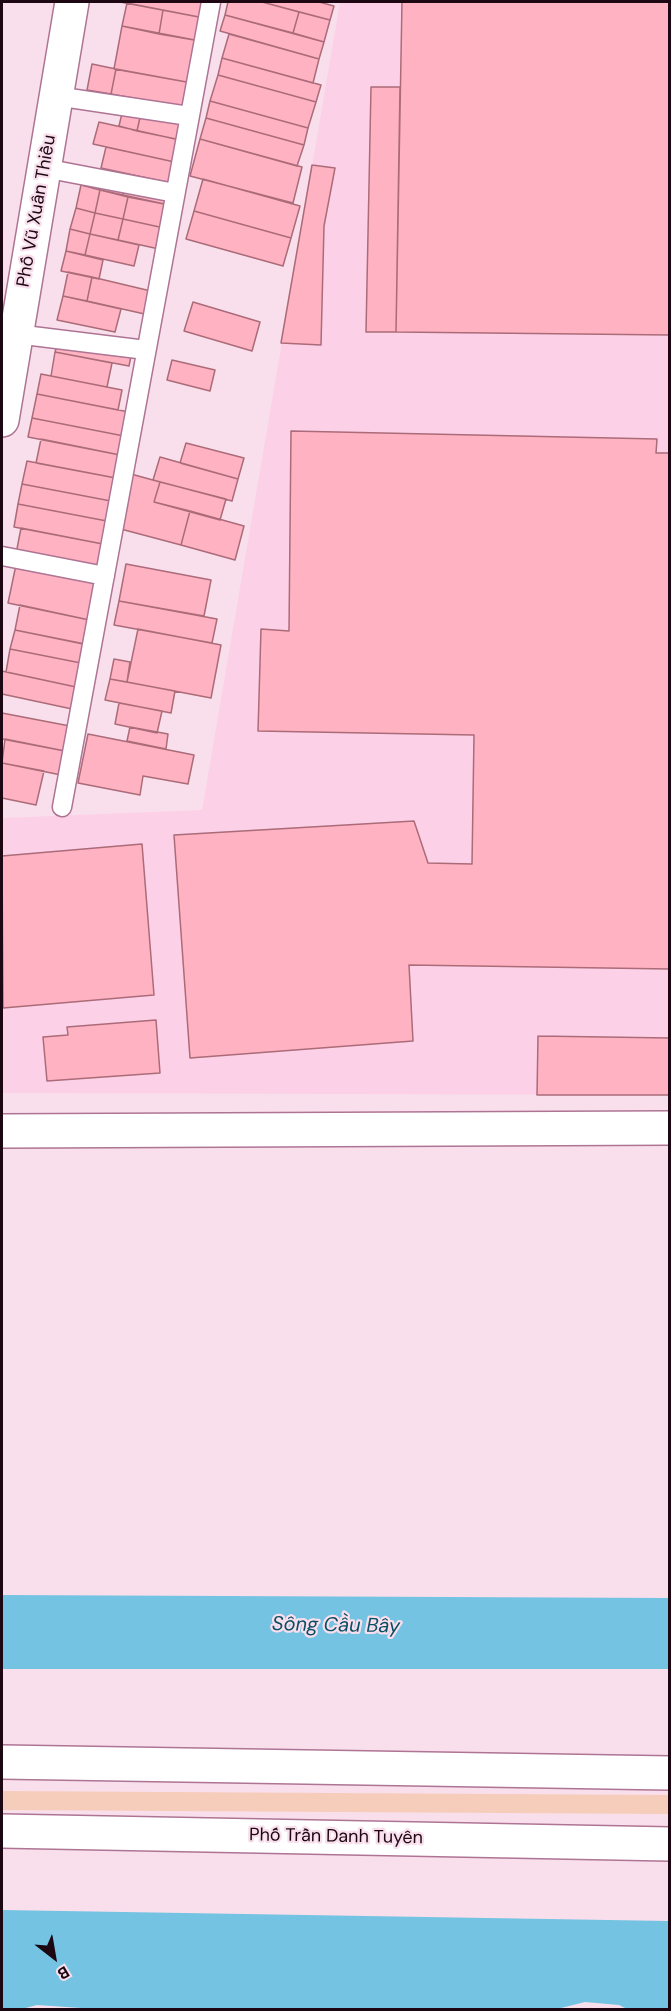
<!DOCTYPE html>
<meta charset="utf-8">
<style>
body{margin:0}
#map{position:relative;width:671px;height:2011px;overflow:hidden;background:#f9dfec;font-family:"DM Sans",sans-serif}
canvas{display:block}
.frame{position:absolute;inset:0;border:3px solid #1c0713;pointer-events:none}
.north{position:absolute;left:24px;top:1927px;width:60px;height:60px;-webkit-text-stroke:4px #f9dfec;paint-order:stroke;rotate:149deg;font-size:16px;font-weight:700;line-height:24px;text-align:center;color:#1c0713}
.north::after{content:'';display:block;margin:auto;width:21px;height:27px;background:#1c0713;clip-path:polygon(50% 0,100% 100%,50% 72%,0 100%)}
</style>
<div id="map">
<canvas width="671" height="2011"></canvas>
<div class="frame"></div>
<div class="north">B</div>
</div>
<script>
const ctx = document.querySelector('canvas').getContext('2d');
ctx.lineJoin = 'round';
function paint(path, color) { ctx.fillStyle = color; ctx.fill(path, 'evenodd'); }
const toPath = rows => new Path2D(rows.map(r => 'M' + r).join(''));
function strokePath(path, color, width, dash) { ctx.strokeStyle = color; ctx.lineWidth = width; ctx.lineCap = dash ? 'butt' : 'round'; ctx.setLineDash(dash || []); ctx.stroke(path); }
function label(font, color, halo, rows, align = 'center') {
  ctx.font = font + ' "DM Sans",sans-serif'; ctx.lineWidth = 4.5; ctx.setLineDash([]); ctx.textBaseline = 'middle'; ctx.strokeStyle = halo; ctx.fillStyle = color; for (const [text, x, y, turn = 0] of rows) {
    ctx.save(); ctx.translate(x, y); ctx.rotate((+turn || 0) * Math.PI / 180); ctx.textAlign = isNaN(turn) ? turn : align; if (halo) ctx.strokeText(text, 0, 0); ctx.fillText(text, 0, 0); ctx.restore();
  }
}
const built = toPath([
 [340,2,669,2,669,1095,3,1093,2,1091,2,818,202,810]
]);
const green = toPath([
 [2,1791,669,1795,670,1814,2,1810]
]);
const water = toPath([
 [2,1595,669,1598,669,1669,2,1669],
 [2,1910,669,1921,669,2009,627,2009,619,2005,585,2002,553,2010,110,2010,37,2005,22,2009,2,2009]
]);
const building = toPath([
 [120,2,207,2,204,18,120,2],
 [228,2,262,2,299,12,293,33,225,15,228,2],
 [262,2,319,2,334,6,330,20,262,2],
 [402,2,670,2,670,335,396,332,402,2],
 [127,3,163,10,159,34,122,26,127,3],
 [163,10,204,18,200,41,159,34,163,10],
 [299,12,330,20,324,42,293,33,299,12],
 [225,15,324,42,319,59,220,31,225,15],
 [122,26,200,41,192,83,114,69,122,26],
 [229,34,319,59,313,83,222,58,229,34],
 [222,58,321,85,316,102,218,75,222,58],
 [92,64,116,69,111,94,87,90,92,64],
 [116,69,192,83,187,108,111,94,116,69],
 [218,75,316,102,308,128,210,101,218,75],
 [371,87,400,87,396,332,366,332,371,87],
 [210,101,308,128,304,145,206,118,210,101],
 [123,109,141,113,137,131,119,126,123,109],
 [141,113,185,122,181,140,137,131,141,113],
 [206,118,304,145,297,166,200,139,206,118],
 [99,122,184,141,179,163,93,144,99,122],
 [200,139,302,167,293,203,190,176,200,139],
 [106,147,179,163,175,184,101,168,106,147],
 [312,165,335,168,324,226,321,345,281,343,312,165],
 [203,179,300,206,291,238,194,211,203,179],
 [93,180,124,187,123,195,92,188,93,180],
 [81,185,100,190,95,213,76,208,81,185],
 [124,187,171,197,169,205,123,195,124,187],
 [100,190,128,197,123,219,95,213,100,190],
 [128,197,169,205,164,228,123,219,128,197],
 [76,208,95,213,90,234,70,229,76,208],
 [194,211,291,238,283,266,186,239,194,211],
 [95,213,123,219,118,240,90,234,95,213],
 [123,219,164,228,159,249,118,240,123,219],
 [70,229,90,234,85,255,66,251,70,229],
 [90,234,139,245,134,266,85,255,90,234],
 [66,251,103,260,99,279,61,271,66,251],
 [68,272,92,277,87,301,63,296,68,272],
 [92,277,155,292,149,315,87,301,92,277],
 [63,296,121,309,115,332,57,320,63,296],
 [193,302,260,322,252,351,184,331,193,302],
 [58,342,131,356,129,366,55,352,58,342],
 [55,352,112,363,107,387,51,376,55,352],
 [172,360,215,370,210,391,167,380,172,360],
 [41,374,122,390,118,410,37,394,41,374],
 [37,394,134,413,129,437,32,418,37,394],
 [32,418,129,437,125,456,28,437,32,418],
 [291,431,657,439,656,453,670,453,670,969,409,965,413,1041,190,1058,174,835,414,821,428,863,472,864,474,735,258,731,261,629,289,631,291,431],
 [41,439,125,456,121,479,36,463,41,439],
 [186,443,244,458,238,479,180,463,186,443],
 [160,457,238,479,232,501,153,480,160,457],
 [27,461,121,479,116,502,22,484,27,461],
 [131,474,160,482,154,502,190,511,181,545,117,528,131,474],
 [160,482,226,499,220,520,154,502,160,482],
 [22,484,116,502,112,522,18,504,22,484],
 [18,504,112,522,108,545,14,527,18,504],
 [190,511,244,526,235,560,181,545,190,511],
 [21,528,108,545,102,571,16,554,21,528],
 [17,560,103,578,94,621,8,603,17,560],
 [126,564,211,580,204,616,119,601,126,564],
 [119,601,217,619,212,643,114,625,119,601],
 [20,605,94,621,88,645,15,630,20,605],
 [138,629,221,645,211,698,127,682,138,629],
 [15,630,85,644,81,663,10,649,15,630],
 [10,649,81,663,76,687,6,672,10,649],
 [114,659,130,662,127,682,110,679,114,659],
 [2,671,76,687,72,709,2,694,2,671],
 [110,679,175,691,171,713,105,700,110,679],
 [119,703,162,711,157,733,115,724,119,703],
 [2,713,75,727,70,752,2,739,2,713],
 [130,727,168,734,166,749,127,741,130,727],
 [88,734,194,755,188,784,143,776,140,795,78,783,88,734],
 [5,739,70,752,66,776,2,763,5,739],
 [2,763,44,771,36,805,2,798,2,763],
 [142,844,154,995,3,1008,2,856,142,844],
 [156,1020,160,1073,47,1081,43,1037,68,1035,67,1027,156,1020],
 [538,1036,670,1038,670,1095,537,1095,538,1036]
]);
const lane = toPath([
 [56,96,189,116],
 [44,168,175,193],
 [16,334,146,350],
 [2,556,105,576],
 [62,807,211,2]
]);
const street = toPath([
 [2,1131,670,1128]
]);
const secondary = toPath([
 [2,420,72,2]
]);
const primary = toPath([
 [2,1762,670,1773],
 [2,1831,670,1844]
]);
const streetNames = [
 ["Phố Vũ Xuân Thiều",37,211,-80],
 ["Phố Trần Danh Tuyên",336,1837,1]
];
const waterNames = [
 ["Sông Cầu Bây",336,1626,1]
];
paint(built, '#fcd1e7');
paint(green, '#f6cdbb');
paint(water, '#74c3e3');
paint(building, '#ffb3c2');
strokePath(building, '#ab6b79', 1.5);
strokePath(lane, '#ae7494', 21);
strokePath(street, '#ae7494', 36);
strokePath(secondary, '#ae7494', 36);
strokePath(primary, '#ae7494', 36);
strokePath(lane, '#fff', 18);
strokePath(street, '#fff', 33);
strokePath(secondary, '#fff', 33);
strokePath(primary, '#fff', 33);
label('18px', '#1c0713', '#f9dfec', streetNames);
label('italic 20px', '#084e63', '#f9dfec', waterNames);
</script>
